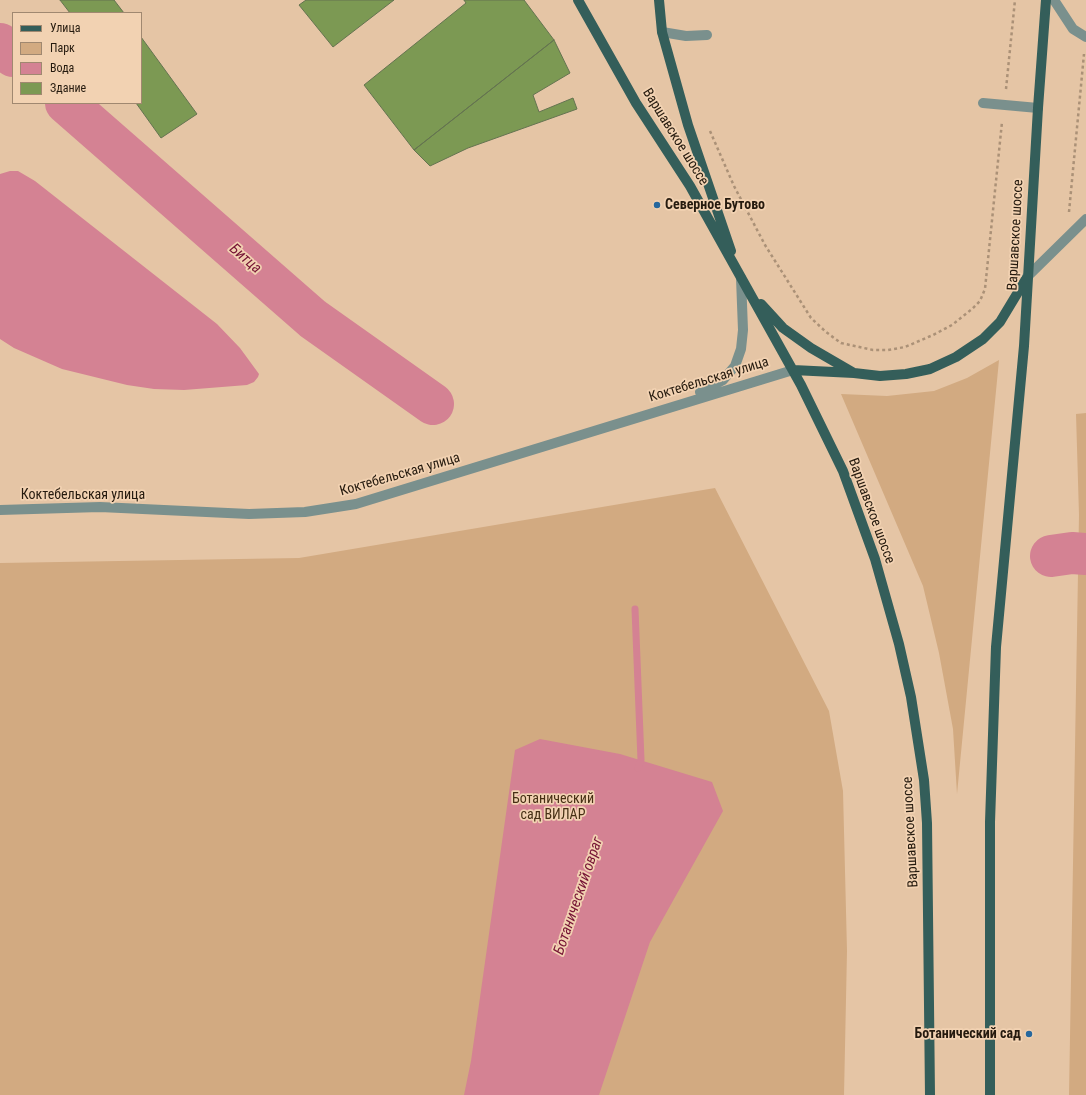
<!DOCTYPE html>
<meta charset="utf-8">
<style>
body{margin:0}
#map{position:relative;width:1086px;height:1095px;overflow:hidden;background:#e5c5a5;font-family:"Roboto Condensed",sans-serif}
canvas{display:block}
.legend{position:absolute;left:12px;top:12px;width:130px;height:92px;box-sizing:border-box;background:#f2d2b2;border:1px solid #a08870;margin:0;padding:5px 7px;list-style:none;font-size:12px;color:#251a0e}
.legend li{display:flex;align-items:center;gap:8px;height:20px}
.legend b{width:20px;border:1px solid #a08870}
</style>
<div id="map">
<canvas width="1086" height="1095"></canvas>
<ul class="legend">
<li><b style="height:5px;background:#345e5a"></b>Улица</li>
<li><b style="height:11px;background:#d2aa81"></b>Парк</li>
<li><b style="height:11px;background:#d48293"></b>Вода</li>
<li><b style="height:11px;background:#7c9953"></b>Здание</li>
</ul>
</div>
<script>
const ctx = document.querySelector('canvas').getContext('2d');
ctx.lineJoin = 'round';
function paint(path, color) { ctx.fillStyle = color; ctx.fill(path, 'evenodd'); }
const toPath = rows => new Path2D(rows.map(r => 'M' + r).join(''));
function strokePath(path, color, width, dash) { ctx.strokeStyle = color; ctx.lineWidth = width; ctx.lineCap = dash ? 'butt' : 'round'; ctx.setLineDash(dash || []); ctx.stroke(path); }
function label(font, color, halo, rows, align = 'center') {
  ctx.font = font + ' "Roboto Condensed",sans-serif'; ctx.lineWidth = 3.5; ctx.setLineDash([]); ctx.textBaseline = 'middle'; ctx.strokeStyle = halo; ctx.fillStyle = color; for (const [text, x, y, turn = 0] of rows) {
    ctx.save(); ctx.translate(x, y); ctx.rotate((+turn || 0) * Math.PI / 180); ctx.textAlign = isNaN(turn) ? turn : align; if (halo) ctx.strokeText(text, 0, 0); ctx.fillText(text, 0, 0); ctx.restore();
  }
}
const green = toPath([
 [999,360,957,794,953,729,939,653,923,586,841,394,887,396,934,391,967,378],
 [1086,413,1086,1095,1069,1095,1079,515,1076,414],
 [715,488,829,711,843,791,847,951,844,1095,0,1095,0,563,299,558]
]);
const water = toPath([
 [10,171,18,171,35,181,217,324,240,348,259,374,258,377,254,382,247,385,184,390,154,389,127,385,62,369,14,348,0,339,0,174],
 [540,739,620,754,712,782,723,811,650,942,599,1095,464,1095,471,1061,515,750]
]);
const stream = toPath([
 [635,609,641,760,638,768]
]);
const river = toPath([
 [0,44,13,56],
 [66,103,313,319,433,404],
 [1051,556,1072,553,1086,554]
]);
const building = toPath([
 [60,0,114,0,124,13,70,13,60,0],
 [306,0,394,0,333,47,299,5,306,0],
 [464,0,524,0,554,40,414,150,364,85,466,3,464,0],
 [141,37,197,114,161,138,136,103,141,103,141,37],
 [554,40,570,73,533,95,539,112,573,98,577,109,468,148,430,166,414,150,554,40]
]);
const path = toPath([
 [1006,89,1015,0],
 [710,131,734,186,765,245,811,318,826,332,841,343,873,350,888,350,905,347,933,335,952,325,972,309,980,301,985,289,1002,122],
 [1069,212,1084,54]
]);
const service = toPath([
 [1054,0,1073,29,1086,37],
 [662,32,686,36,707,35],
 [983,103,1038,108],
 [1027,277,1086,219]
]);
const tertiary = toPath([
 [700,392,723,380,735,366,741,349,743,330,741,278],
 [0,510,100,507,249,514,305,512,356,504,793,370]
]);
const primary = toPath([
 [578,0,636,103,690,186,801,385,843,471,875,559,899,644,911,697,924,780,927,823,930,1095],
 [659,0,662,32,688,125,731,251],
 [761,304,783,328,811,348,854,373],
 [793,370,854,373,880,376,906,374,930,369,956,357,983,339,1000,322,1026,279],
 [990,1095,990,822,996,647,1024,346,1038,108,1046,0]
]);
const markers = [
 [657,205,4,"#26679d"],
 [1029,1034,4,"#26679d"]
];
const streetNames = [
 ["Варшавское шоссе",675,137,58],
 ["Варшавское шоссе",1016,235,-87],
 ["Коктебельская улица",709,380,-17],
 ["Коктебельская улица",400,475,-16],
 ["Коктебельская улица",83,495],
 ["Варшавское шоссе",871,511,70],
 ["Варшавское шоссе",911,832,-93]
];
const poiNames = [
 ["Северное Бутово",665,205],
 ["Ботанический сад",1021,1034,"right"]
];
const parkNames = [
 ["Ботанический",553,799],
 ["сад ВИЛАР",553,815]
];
const waterNames = [
 ["Битца",245,259,41],
 ["Ботанический овраг",579,896,-71]
];
paint(green, '#d2aa81');
paint(water, '#d48293');
strokePath(stream, '#d48293', 7);
strokePath(river, '#d48293', 42);
paint(building, '#7c9953');
strokePath(building, '#647350', 1);
strokePath(path, '#ab9177', 2.5, [3, 3]);
strokePath(service, '#7a908d', 10);
strokePath(tertiary, '#7a908d', 10);
strokePath(primary, '#345e5a', 10);
for (const [x, y, r, color] of markers) { const dot = new Path2D(); dot.arc(x, y, r, 0, 2 * Math.PI); ctx.fillStyle = color; ctx.fill(dot); strokePath(dot, '#f2d2b2', 1.5); }
label('14px', '#251a0e', '#f2d2b2', streetNames);
label('bold 14px', '#251a0e', '#f2d2b2', poiNames, 'left');
label('14px', '#462f14', '#f2d2b2', parkNames);
label('italic 15px', '#751334', '#f2d2b2', waterNames);
</script>
